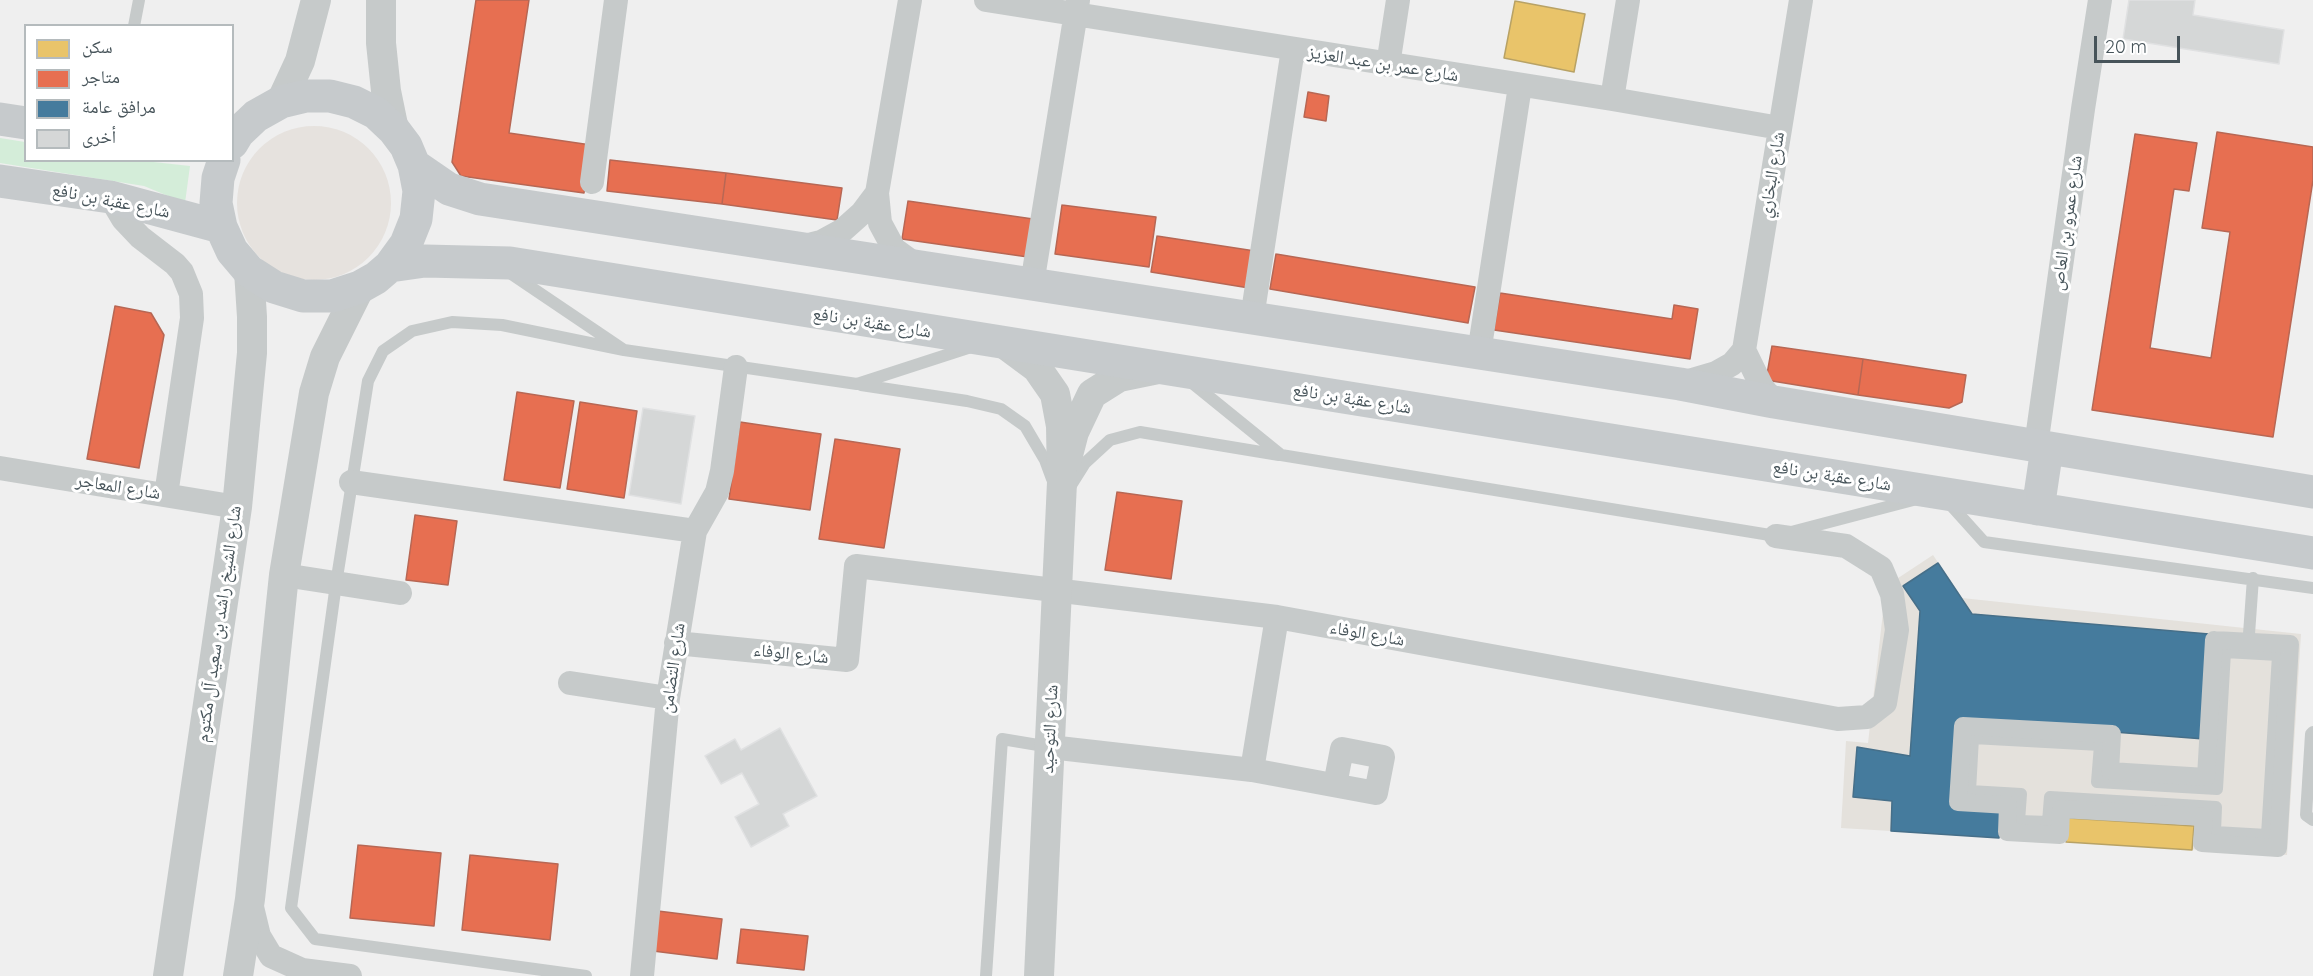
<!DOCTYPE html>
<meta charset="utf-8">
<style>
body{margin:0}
#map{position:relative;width:2313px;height:976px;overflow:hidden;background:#efefef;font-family:Quicksand,"Noto Naskh Arabic",sans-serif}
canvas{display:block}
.legend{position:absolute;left:24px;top:24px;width:210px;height:138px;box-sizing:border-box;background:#fff;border:2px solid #b5bbbd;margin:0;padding:8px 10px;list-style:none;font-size:18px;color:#47545a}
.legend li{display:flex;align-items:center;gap:12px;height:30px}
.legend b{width:30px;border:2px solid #b5bbbd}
.scale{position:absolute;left:2094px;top:36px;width:86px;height:27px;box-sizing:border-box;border:3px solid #47545a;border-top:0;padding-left:8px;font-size:18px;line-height:21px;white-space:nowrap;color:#47545a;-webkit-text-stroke:4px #fff;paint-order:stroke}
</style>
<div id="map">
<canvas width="2313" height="976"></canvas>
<ul class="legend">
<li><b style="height:16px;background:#e9c46a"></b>سكن</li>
<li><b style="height:16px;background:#e76f51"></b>متاجر</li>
<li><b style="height:16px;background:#457b9d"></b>مرافق عامة</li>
<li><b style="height:16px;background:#d5d7d7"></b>أخرى</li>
</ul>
<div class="scale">20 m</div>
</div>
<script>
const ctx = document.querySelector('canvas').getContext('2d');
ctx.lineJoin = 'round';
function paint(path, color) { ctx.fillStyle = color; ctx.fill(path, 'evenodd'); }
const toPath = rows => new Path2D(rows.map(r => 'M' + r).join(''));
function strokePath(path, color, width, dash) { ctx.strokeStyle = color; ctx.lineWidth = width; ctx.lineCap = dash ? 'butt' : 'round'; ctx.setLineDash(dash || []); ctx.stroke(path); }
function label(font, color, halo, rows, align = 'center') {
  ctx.font = font + ' Quicksand,"Noto Naskh Arabic",sans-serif'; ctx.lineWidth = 6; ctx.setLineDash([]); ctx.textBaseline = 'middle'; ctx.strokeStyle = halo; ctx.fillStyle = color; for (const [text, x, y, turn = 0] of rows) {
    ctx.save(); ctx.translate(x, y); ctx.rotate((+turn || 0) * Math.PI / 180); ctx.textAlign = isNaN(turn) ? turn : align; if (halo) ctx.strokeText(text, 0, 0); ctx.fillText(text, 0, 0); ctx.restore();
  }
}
const commercial = toPath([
 [1933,555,1962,598,2301,634,2287,855,1841,828,1846,741,1868,743,1886,586]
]);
const green = toPath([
 [0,138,25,142,26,160,136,160,190,166,185,203,144,186,0,163]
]);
const sand = toPath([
 '237 203a77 77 0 1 1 154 0a77 77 0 1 1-154 0Z'
]);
const homes = toPath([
 [1515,1,1585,14,1574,72,1504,58,1515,1],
 [2068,818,2194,826,2192,850,2066,842,2068,818]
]);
const shops = toPath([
 [476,0,529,0,509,133,591,145,584,193,461,176,452,162,476,0],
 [1308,92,1329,96,1326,121,1304,117,1308,92],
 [2217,132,2313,147,2313,180,2273,437,2092,410,2135,134,2197,143,2189,191,2174,189,2150,348,2211,358,2230,232,2202,228,2217,132],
 [610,160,726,173,722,204,607,191,610,160],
 [726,173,842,188,837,220,722,204,726,173],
 [908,201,1033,219,1028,257,902,239,908,201],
 [1062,205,1156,217,1149,267,1055,254,1062,205],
 [1157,236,1255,251,1249,288,1151,272,1157,236],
 [1276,254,1475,287,1468,323,1270,289,1276,254],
 [1500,293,1672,319,1674,305,1698,309,1690,359,1494,330,1500,293],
 [115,306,151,313,164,335,139,468,87,459,115,306],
 [1772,346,1863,359,1858,395,1766,380,1772,346],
 [1863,359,1966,375,1962,402,1949,408,1858,395,1863,359],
 [517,392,574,401,560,488,504,480,517,392],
 [580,402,637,411,624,498,567,489,580,402],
 [740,422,821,434,810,510,729,499,740,422],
 [835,439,900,449,884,548,819,539,835,439],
 [1117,492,1182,501,1171,579,1105,570,1117,492],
 [415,515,457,521,448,585,406,580,415,515],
 [358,845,441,853,434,926,350,918,358,845],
 [470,855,558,864,550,940,462,930,470,855],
 [658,911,722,919,717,959,653,951,658,911],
 [741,929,808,936,804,970,737,963,741,929]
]);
const public = toPath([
 [1938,563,1972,614,2209,634,2204,739,1959,720,1952,806,2000,810,1999,838,1891,831,1892,801,1853,797,1857,747,1910,756,1920,611,1903,586,1938,563]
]);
const building = toPath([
 [2129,0,2195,0,2193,15,2284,30,2279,64,2123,39,2129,0],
 [643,408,695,416,681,504,629,495,643,408],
 [780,728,817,796,783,814,789,826,751,847,735,817,759,804,742,773,721,784,705,756,735,739,741,750,780,728]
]);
const service = toPath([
 [134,26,139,0],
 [510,273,624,350,857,384,971,347],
 [1191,382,1281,455,1776,536,1917,499],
 [861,385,967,401,1001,409,1025,426,1045,460,1052,479],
 [1068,490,1085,463,1110,440,1140,432,1279,455],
 [1948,502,1984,542,2313,588],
 [2248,648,2253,578],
 [2225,652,2278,655,2267,835,2215,832,2216,807,2050,797,2048,822,2019,821,2021,794,1970,791,1973,738,2100,745,2097,782,2217,789,2225,652],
 [2313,732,2311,734,2306,815,2313,820],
 [586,976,315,939,291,908,336,584,368,381,383,351,412,331,452,322,502,325,624,350],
 [986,976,1002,739,1050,747]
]);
const pedestrian = toPath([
 [2214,640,2290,644,2278,848,2202,843,2204,817,2061,809,2060,835,2007,832,2008,805,1958,802,1963,726,2112,734,2110,771,2206,777,2214,640]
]);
const minor = toPath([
 [910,0,877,193,880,223,894,249,916,265],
 [986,0,1612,99,1780,128],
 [1388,65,1398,0],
 [1612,99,1628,0],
 [592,182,616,0],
 [110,197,123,219,140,237,175,264,182,272,191,294,192,318,166,495],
 [801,247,821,242,843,230,862,213,877,193],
 [1032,284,1078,0],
 [1252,318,1293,49],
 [1744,350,1762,387,1774,402],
 [1479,353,1520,86],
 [1682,383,1716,373,1732,364,1744,350,1801,0],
 [2036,446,2083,109,2100,0],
 [0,468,237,507],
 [351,482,695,531],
 [284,575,400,593],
 [676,643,847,660,856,566,1277,617,1838,719,1867,717,1885,703,1897,630,1892,594,1881,568,1846,546,1776,536],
 [570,683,668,698],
 [1050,747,1252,770,1376,793,1383,757,1342,749,1335,785],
 [1252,770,1277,617],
 [252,907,259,936,271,956,302,970,350,976],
 [642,976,668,698,695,531,717,492,722,471,736,367]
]);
const tertiary = toPath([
 [381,0,381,43,386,91,394,130],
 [281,102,300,61,316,0],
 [1006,345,1037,368,1055,394,1061,426,1062,482,1039,976],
 [1068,455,1074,432,1092,394,1119,377,1158,369],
 [168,976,237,507,252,353,252,317,249,271],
 [238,976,250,899,284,575,314,393,325,357,360,287]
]);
const secondary = toPath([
 [0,119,26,123],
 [224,160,218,178,216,203,221,227,232,251,249,271,274,287,303,296,332,296,360,287,376,278,390,266,406,244,416,219,419,191,414,165,406,146,394,130,376,113,354,102,330,96,306,96,281,102,256,116,238,133,232,143],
 [414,165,449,189,480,199,1680,384,1774,402,2313,492],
 [0,181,110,197,221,227],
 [390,266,425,261,510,263,2313,553],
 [2038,509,2047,448]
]);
const streetNames = [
 ["شارع عمر بن عبد العزيز",1383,64,9],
 ["شارع البخاري",1772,175,-81],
 ["شارع عقبة بن نافع",111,201,11],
 ["شارع عمرو بن العاص",2067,223,-82],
 ["شارع عقبة بن نافع",872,323,9],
 ["شارع عقبة بن نافع",1352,399,9],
 ["شارع عقبة بن نافع",1832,476,9],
 ["شارع المعاجر",118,487,9],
 ["شارع الشيخ راشد بن سعيد آل مكتوم",219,624,-82],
 ["شارع الوفاء",1367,634,10],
 ["شارع الوفاء",791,654,6],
 ["شارع التضامن",673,668,-82],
 ["شارع التوحيد",1050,729,-87]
];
paint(commercial, '#e4e1dc');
paint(green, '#d4edd9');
paint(sand, '#e6e2de');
paint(homes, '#e9c46a');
strokePath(homes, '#b8a265', 1.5);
paint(shops, '#e76f51');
strokePath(shops, '#b76754', 1.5);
paint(public, '#457b9d');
strokePath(public, '#466f89', 1.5);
paint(building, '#d5d7d7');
strokePath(building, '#e0e1e2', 1.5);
strokePath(service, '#c6caca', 12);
strokePath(pedestrian, '#c6caca', 18);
strokePath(minor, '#c6caca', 24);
strokePath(tertiary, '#c6caca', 30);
strokePath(secondary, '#c6cacc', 33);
label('18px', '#47545a', '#fff', streetNames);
</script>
